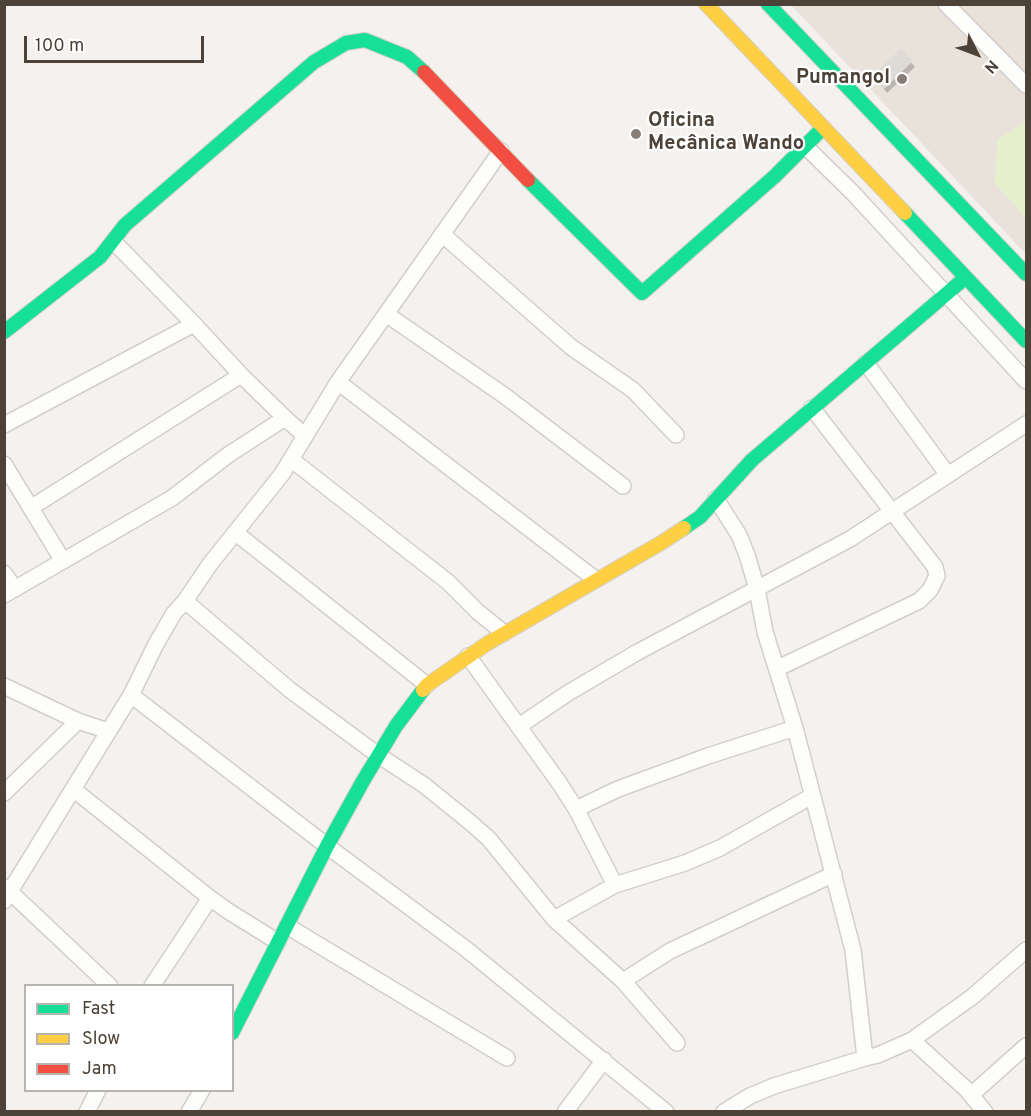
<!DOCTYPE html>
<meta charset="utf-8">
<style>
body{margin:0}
#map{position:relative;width:1031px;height:1116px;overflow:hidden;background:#f4f1ee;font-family:Overpass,sans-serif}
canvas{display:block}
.frame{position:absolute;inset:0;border:6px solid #4c4237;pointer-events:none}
.legend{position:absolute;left:24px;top:984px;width:210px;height:108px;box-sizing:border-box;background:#fff;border:2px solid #b7b3af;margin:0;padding:8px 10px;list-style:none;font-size:18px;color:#4c4237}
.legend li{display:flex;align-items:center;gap:12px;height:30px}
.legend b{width:30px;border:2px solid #b7b3af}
.north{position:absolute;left:947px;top:24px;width:60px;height:60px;-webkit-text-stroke:4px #fff;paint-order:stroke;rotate:132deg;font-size:16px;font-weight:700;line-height:24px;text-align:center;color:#4c4237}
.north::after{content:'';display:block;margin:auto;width:21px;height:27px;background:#4c4237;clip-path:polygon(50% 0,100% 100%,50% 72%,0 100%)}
.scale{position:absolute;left:24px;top:36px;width:180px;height:27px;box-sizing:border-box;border:3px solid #4c4237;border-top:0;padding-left:8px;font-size:18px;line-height:21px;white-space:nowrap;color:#4c4237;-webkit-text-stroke:4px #fff;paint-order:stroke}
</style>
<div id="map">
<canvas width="1031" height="1116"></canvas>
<div class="frame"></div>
<ul class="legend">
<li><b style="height:8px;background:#16e098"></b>Fast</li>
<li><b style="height:8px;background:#ffcf43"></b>Slow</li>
<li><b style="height:8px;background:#f24e42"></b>Jam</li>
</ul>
<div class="north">N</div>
<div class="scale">100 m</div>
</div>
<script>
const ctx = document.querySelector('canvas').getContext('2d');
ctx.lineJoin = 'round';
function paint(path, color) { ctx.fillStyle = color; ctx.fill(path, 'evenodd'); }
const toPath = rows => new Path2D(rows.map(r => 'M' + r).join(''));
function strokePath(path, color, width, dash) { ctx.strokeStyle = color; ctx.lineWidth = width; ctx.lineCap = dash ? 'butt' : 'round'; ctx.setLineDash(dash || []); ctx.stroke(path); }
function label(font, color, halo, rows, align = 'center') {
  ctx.font = font + ' Overpass,sans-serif'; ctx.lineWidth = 4.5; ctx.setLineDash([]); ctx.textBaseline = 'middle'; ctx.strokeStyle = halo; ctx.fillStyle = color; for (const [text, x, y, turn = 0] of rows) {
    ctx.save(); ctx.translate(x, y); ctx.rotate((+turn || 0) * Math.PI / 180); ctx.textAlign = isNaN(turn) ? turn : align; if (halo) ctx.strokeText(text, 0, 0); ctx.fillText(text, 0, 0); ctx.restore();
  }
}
const residential = toPath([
 [791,5,1026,5,1026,254]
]);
const green = toPath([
 [1026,121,1026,219,995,183,997,140]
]);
const shadow = toPath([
 [901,51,915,67,887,93,874,77]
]);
const building = toPath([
 [901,49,913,61,884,89,872,76]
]);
const street = toPath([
 [946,4,1026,85],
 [806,147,853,193,1026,381],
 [442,234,571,347,633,390,676,435],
 [114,242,194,324,241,375,285,418],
 [386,314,505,396,623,486],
 [866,363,948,475],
 [338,382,595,579],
 [4,425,194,324],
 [292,460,448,582,478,612,504,633],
 [4,464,63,561],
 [716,499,739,535,747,555,757,589,765,632,795,728,853,950,865,1058,774,1086,750,1096,724,1112],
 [32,507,241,375],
 [236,533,427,685],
 [4,573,15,589],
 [4,595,172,498,228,455,285,418,304,435],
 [185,601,290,690,378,755,424,785,471,823,489,839,554,919,623,981,677,1043],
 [468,656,560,784,576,809,615,885,685,863,720,848,812,796],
 [778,668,919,601,930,590,937,576,935,567,812,408],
 [4,686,78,721,108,731],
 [131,695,327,846,466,949,666,1112],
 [519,726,568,693,636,653,850,539,1026,424],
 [73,789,210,898],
 [4,793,78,721],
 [576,809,618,789,708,756,795,728],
 [5,887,110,986],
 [4,901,131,695,156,644,174,613,185,601,210,564,282,474,338,382,501,151],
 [554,919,615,885],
 [287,926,507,1058],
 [623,981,670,951,834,874],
 [152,986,210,898,228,911,278,942],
 [912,1040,966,1089,985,1112],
 [865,1058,878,1055,912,1040,972,997,1026,950],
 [971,1095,1026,1046],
 [87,1112,98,1090],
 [189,1112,202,1090],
 [565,1112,604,1060]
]);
const fast = toPath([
 [768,4,1026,274],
 [528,180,642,293,775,176,823,128],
 [905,213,1026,341],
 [4,332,100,257,125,225,314,62,346,43,365,40,407,57,424,72],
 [684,528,700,517,752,460,965,278],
 [232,1033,327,846,363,781,396,726,423,690]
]);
const slow = toPath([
 [706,4,905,213],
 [423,690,427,685,488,643,661,543,684,528]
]);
const jam = toPath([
 [424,72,528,180]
]);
const markers = [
 [902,79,6,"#877f77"],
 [636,134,6,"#877f77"]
];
const poiNames = [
 ["Pumangol",890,79],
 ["Oficina",648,122,"left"],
 ["Mecânica Wando",648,145,"left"]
];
paint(residential, '#e8e2db');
paint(green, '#e5efcc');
paint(shadow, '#0003');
paint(building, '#dedad6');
strokePath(street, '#d2cfcb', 18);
strokePath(fast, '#d5d0c5', 16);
strokePath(slow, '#d5d0c5', 16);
strokePath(jam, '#d5d0c5', 16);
strokePath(street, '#fdfdfc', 15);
strokePath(fast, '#16e098', 14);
strokePath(slow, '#ffcf43', 14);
strokePath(jam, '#f24e42', 14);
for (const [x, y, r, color] of markers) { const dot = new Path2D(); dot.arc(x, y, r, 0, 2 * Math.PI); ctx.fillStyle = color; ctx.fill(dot); strokePath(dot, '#fff', 2); }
label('bold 20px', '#4c4237', '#fff', poiNames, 'right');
</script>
